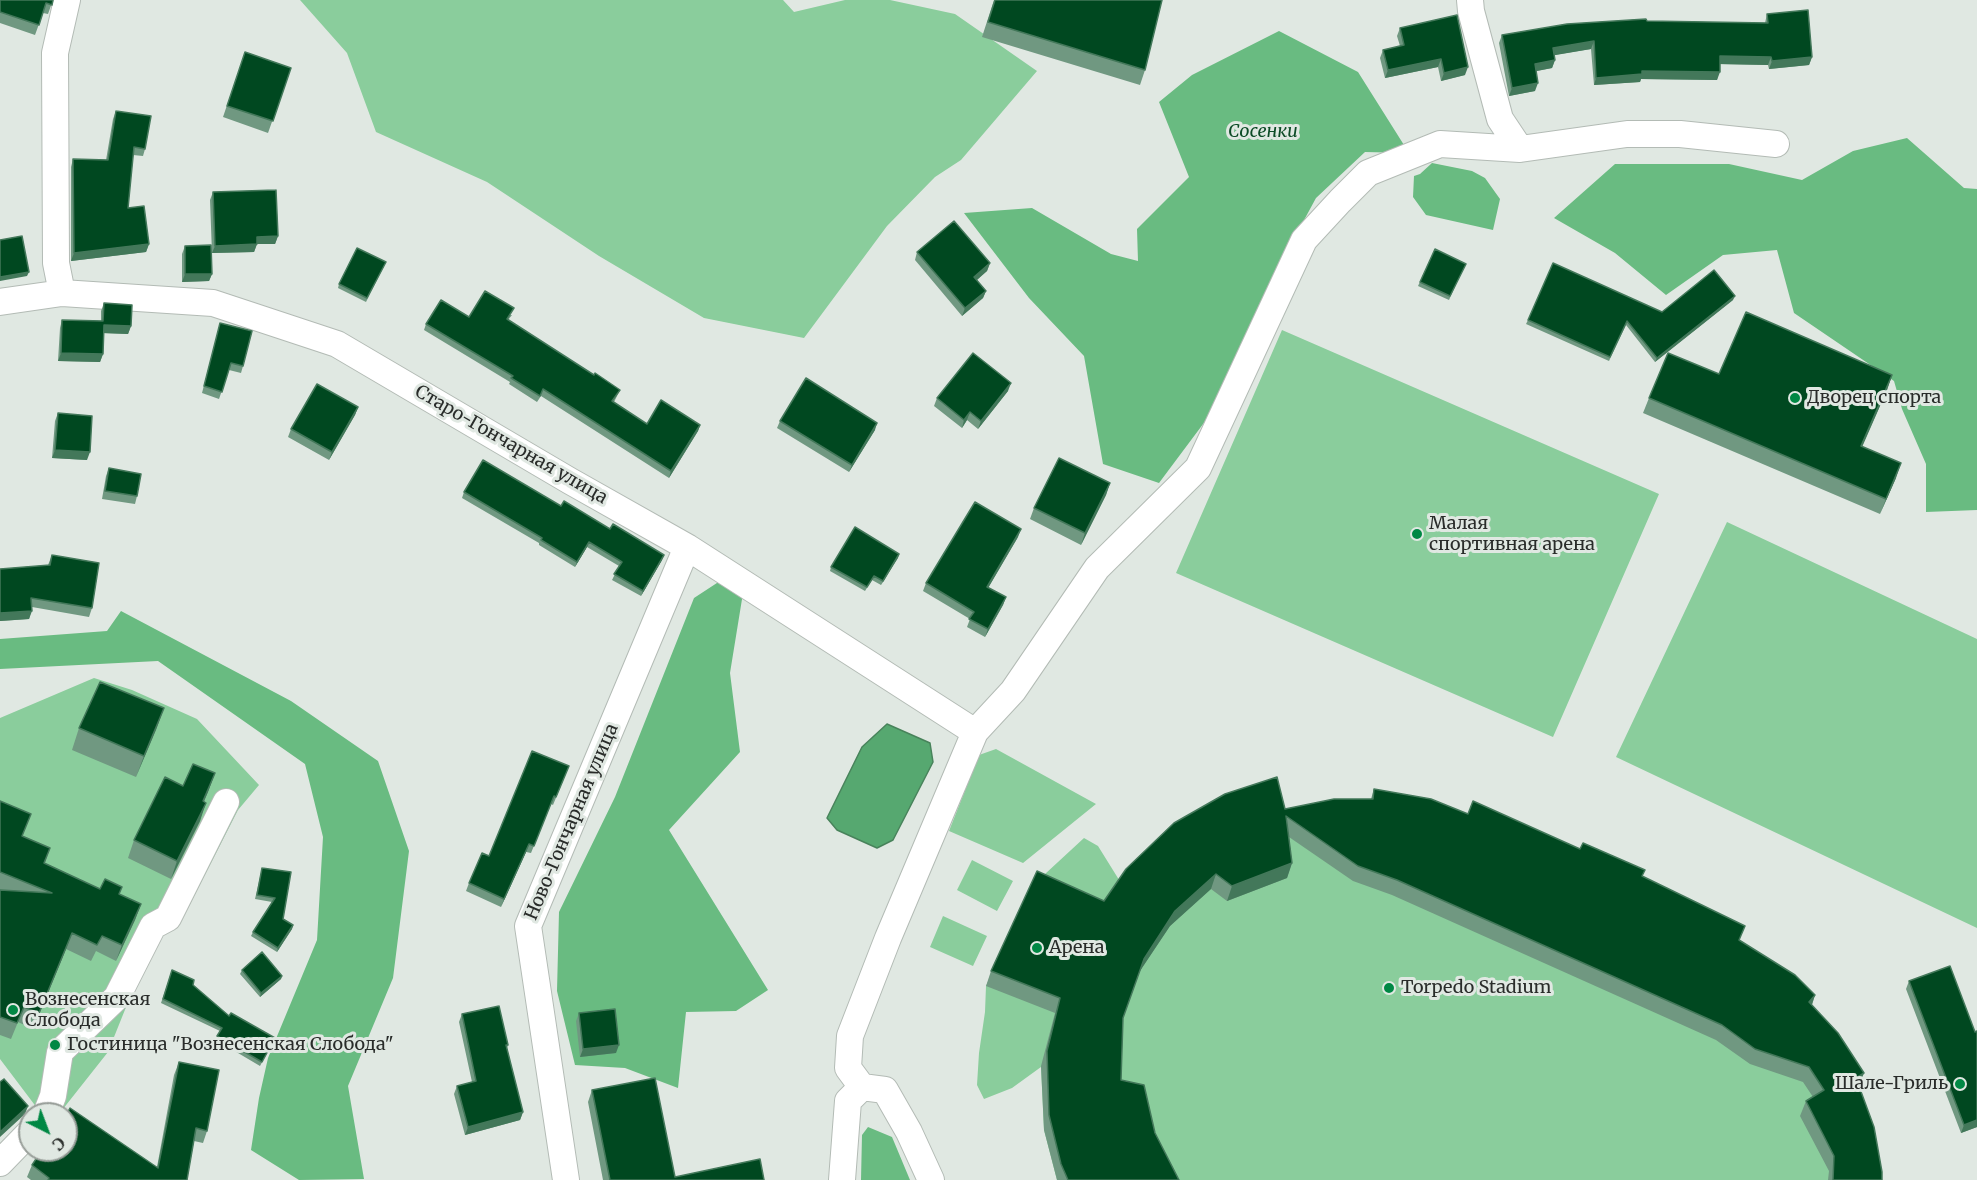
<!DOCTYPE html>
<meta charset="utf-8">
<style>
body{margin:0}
#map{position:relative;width:1977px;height:1180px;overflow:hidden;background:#e0e8e2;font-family:Merriweather,serif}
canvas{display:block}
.north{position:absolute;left:18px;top:1102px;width:60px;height:60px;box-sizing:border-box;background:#e0e8e2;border:2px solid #979d98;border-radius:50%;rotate:138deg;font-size:16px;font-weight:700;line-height:24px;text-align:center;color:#292c2a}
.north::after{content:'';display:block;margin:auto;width:21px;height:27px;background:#084;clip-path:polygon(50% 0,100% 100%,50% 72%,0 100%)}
</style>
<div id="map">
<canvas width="1977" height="1180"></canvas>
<div class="north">С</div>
</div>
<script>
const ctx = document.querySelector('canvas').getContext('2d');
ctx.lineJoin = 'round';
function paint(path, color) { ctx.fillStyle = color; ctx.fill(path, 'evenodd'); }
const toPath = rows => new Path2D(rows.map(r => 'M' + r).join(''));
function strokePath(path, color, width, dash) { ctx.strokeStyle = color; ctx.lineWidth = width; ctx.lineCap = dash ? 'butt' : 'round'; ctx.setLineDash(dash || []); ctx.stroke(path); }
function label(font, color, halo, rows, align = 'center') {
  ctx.font = font + ' Merriweather,serif'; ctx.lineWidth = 6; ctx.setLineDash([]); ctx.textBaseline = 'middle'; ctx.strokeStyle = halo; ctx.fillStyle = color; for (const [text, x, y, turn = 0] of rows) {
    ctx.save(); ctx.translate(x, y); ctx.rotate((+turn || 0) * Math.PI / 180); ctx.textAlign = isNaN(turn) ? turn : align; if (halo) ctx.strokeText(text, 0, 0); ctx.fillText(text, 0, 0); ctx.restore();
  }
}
const green = toPath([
 [300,0,783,0,794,12,845,0,890,0,955,14,1037,71,961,160,935,177,887,226,804,338,704,318,599,256,487,182,376,132,347,53],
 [1282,330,1659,494,1553,737,1176,573],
 [1727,522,1977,639,1977,928,1616,757],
 [94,678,132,690,197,719,259,785,238,810,188,908,159,925,108,1052,59,1114,37,1108,0,1059,0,718],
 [996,749,1096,804,1023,863,949,831,979,755],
 [1281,823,1740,941,1875,1180,1057,1180,1044,1130,1041,1067,1012,1088,984,1099,977,1085,979,1053,985,1012,986,986,1032,886,1084,838,1098,846,1121,883],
 [972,860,1013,881,997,911,957,890],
 [943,916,987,936,973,966,930,947]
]);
const forest = toPath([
 [1279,31,1358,72,1409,153,1365,152,1316,198,1271,281,1224,396,1159,483,1103,464,1084,356,1029,298,964,213,1032,208,1111,254,1138,261,1137,229,1189,177,1159,102,1192,75],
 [1907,138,1964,188,1977,189,1977,510,1926,512,1926,464,1902,409,1894,381,1794,313,1777,250,1723,255,1666,295,1615,253,1554,218,1615,164,1729,164,1802,180,1853,151],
 [1432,163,1472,171,1485,178,1500,199,1493,230,1426,215,1413,197,1414,176,1420,174],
 [720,581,743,593,730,673,740,752,669,830,768,990,736,1011,686,1012,678,1088,625,1068,575,1065,557,991,559,912,615,797,694,598],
 [121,611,291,701,378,761,409,851,393,978,348,1086,364,1179,299,1180,251,1150,259,1098,268,1058,317,940,323,837,305,764,158,661,0,669,0,639,107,631],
 [868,1127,892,1137,910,1180,861,1180,862,1135]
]);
const water = toPath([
 [887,724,930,743,933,762,893,840,877,848,837,830,827,818,862,747,887,724]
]);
const minor = toPath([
 [1470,0,1471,11,1500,119,1520,149,1627,134,1680,134,1776,144],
 [62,293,56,263,55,53,67,0],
 [0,302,62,293,213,303,337,344,570,481,687,547,975,732],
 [46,1114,53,1096,60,1052,117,997,153,926,168,918,226,802],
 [0,1163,30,1132],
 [566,1180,528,926,687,547],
 [842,1180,848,1101,862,1087],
 [931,1180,909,1132,885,1090,862,1087,848,1068,850,1036,888,938,975,732,1013,691,1097,568,1198,468,1304,240,1340,201,1368,173,1440,144,1520,149]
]);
const wall = toPath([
 [0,0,53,0,48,14,43,13,35,35,0,23],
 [994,0,1162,0,1145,70,1140,85,982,37],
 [1767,14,1812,57,1809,65,1769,69,1768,65,1720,64,1717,80,1641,79,1640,82,1594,85,1591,49,1554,55,1555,60,1552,68,1536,71,1535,91,1509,96,1499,43,1502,35,1647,21,1765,23],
 [1400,28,1465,75,1441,81,1438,67,1385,78,1380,58,1383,50,1400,46,1397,36],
 [245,52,291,68,268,133,223,117],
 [116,111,145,149,143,156,133,155,128,208,149,244,146,252,71,261,71,167,73,159,106,160,113,119],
 [213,192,278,236,275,244,257,244,254,252,212,253,210,200],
 [185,246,212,274,209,281,182,282,182,254],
 [1435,249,1464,267,1449,300,1418,286],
 [917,252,990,263,987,271,977,280,986,291,983,298,962,316,915,260],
 [384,266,366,302,338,288,339,284],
 [1733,300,1655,362,1626,325,1609,361,1526,324,1528,320,1662,312],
 [104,303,131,326,128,334,104,333,103,354,100,362,58,361,60,328,62,320,101,321,101,311],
 [512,315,508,320,594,375,620,390,614,402,647,424,700,425,698,431,669,478,541,396,537,402,509,384,510,382,424,330,426,324,469,317],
 [220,323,243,366,241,373,229,370,219,399,202,393],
 [1719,374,1892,375,1887,390,1862,446,1896,478,1880,514,1643,413,1649,398],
 [1008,391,978,429,967,420,962,428,934,406,937,398],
 [358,407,355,415,329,460,288,437,291,429],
 [58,413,87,460,52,458,55,421],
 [780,421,875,430,849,472,777,428],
 [109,468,137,496,135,504,102,499,106,476],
 [1110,483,1106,495,1081,545,1030,519,1034,508],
 [464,492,561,506,610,529,662,560,641,596,612,580,619,566,587,547,575,567,539,545,539,543,462,498],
 [1018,537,988,588,1006,597,1003,605,985,637,967,627,970,619,923,591,926,583],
 [899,554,881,585,872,580,865,591,830,571,831,567],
 [52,555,92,608,89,617,32,607,29,619,0,621,0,569,48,565],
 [164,708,136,777,72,750,79,728],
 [569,766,553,805,551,804,531,853,526,852,501,907,466,891,469,883,489,856],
 [215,773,204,802,200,821,171,879,128,858,134,840],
 [1374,789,1468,814,1642,876,1740,940,1815,995,1812,1005,1859,1086,1882,1180,1828,1180,1829,1171,1800,1116,1806,1101,1813,1097,1803,1082,1750,1064,1716,1040,1392,895,1353,881,1289,837,1292,863,1287,878,1227,901,1211,889,1170,926,1139,972,1123,1018,1121,1080,1155,1133,1179,1180,1057,1180,1044,1130,1041,1066,1055,1013,986,986,991,971,1104,901,1285,809,1371,799],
 [0,801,23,836,50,848,45,863,100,889,122,887,119,894,141,904,135,920,116,961,96,951,91,961,66,949,33,1029,18,1022,11,1039,0,1035],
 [262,868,283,919,293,925,292,929,277,952,251,936,253,932,272,902,255,899],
 [172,970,193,985,229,1016,275,1038,260,1066,216,1040,220,1031,161,1003],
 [242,970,282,976,281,979,260,997,240,974],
 [1909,981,1975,1032,1977,1031,1977,1127,1961,1133,1906,989],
 [579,1013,616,1053,580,1057,576,1021],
 [462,1014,508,1045,507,1048,523,1112,520,1120,465,1135,454,1094,457,1086,472,1082,459,1022],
 [179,1062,207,1131,203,1143,194,1141,187,1180,31,1180,27,1177,32,1165,157,1167,174,1075],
 [592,1090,675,1177,764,1180,603,1180,588,1102]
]);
const shadedWall = toPath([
 [1594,41,1591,49,1550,56,1553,48],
 [1720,56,1771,57,1768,65,1717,64],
 [1812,57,1809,65,1769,69,1772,61],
 [1441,59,1438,67,1385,78,1388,70],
 [1555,60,1552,68,1532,72,1535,64],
 [1468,67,1465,75,1441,81,1444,73],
 [1642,71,1720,72,1717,80,1641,79,1640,82,1594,85,1596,78],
 [1538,83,1535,91,1509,96,1512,88],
 [278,236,275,244,257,244,254,252,212,253,215,246,257,237],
 [149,244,146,252,71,261,74,253],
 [990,263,987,271,971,285,974,277],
 [29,272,27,276,0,281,0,277],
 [185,274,212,274,209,281,182,282],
 [986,291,983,298,962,316,965,308],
 [1735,296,1733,300,1655,362,1657,358],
 [104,325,131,326,128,334,101,333],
 [61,353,103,354,100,362,58,361],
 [1892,375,1887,390,1856,461,1861,446],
 [1011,383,1008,391,978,429,981,421],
 [358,407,355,415,329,460,332,452],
 [970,412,967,420,962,428,964,420],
 [877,423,875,430,849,472,852,465],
 [700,425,698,431,669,478,671,471],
 [55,450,90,452,87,460,52,458],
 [1901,463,1896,478,1880,514,1886,499],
 [1110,483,1106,495,1081,545,1085,533],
 [1021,529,1018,537,984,595,987,587],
 [589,542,587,547,575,567,577,562],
 [899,554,898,558,881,585,883,581],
 [664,555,662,560,641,596,643,591],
 [1006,597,1003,605,985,637,988,629],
 [32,611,29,619,0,621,0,613],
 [164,708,156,730,136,777,144,756],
 [215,773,208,792,196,819,203,801],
 [206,803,200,821,171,879,177,861],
 [529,844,526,852,501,907,504,899],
 [1292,863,1287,878,1227,901,1232,886],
 [1216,874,1211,889,1170,926,1138,974,1144,959,1175,911],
 [141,904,135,920,116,961,122,945],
 [293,925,292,929,277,952,278,948],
 [72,933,66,949,33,1029,39,1013],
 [282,976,281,979,260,997,261,993],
 [1815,995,1810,1010,1809,1002],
 [619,1045,616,1053,580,1057,583,1049],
 [1864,1073,1858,1088,1856,1078],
 [28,1106,25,1114,0,1137,0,1132],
 [523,1112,520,1120,465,1135,468,1127],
 [1977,1120,1977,1127,1961,1133,1964,1125]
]);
const building = toPath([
 [0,0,53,0,52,5,46,3,39,25,0,12,0,0],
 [995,0,1162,0,1145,70,988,22,995,0],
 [1808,10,1812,57,1772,61,1771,57,1720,56,1720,72,1642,71,1642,74,1596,78,1594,41,1553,48,1555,60,1535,64,1538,83,1512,88,1502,35,1567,24,1646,19,1647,21,1768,23,1767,14,1808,10],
 [1457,15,1468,67,1444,73,1441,59,1388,70,1383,50,1404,45,1400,28,1457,15],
 [245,52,291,68,273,121,227,106,245,52],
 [116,111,151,116,145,149,134,147,128,208,144,206,149,244,74,253,73,159,108,160,116,111],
 [276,190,278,236,257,237,257,244,215,246,213,192,276,190],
 [954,221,990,263,974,277,986,291,965,308,917,252,954,221],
 [22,236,29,272,0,277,0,240,22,236],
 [211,245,212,274,185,274,185,246,211,245],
 [357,248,386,262,367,298,339,284,357,248],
 [1435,249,1466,264,1450,296,1420,282,1435,249],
 [1553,263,1662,312,1714,270,1735,296,1657,358,1627,321,1610,357,1528,320,1553,263],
 [485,291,514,308,507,319,594,375,595,373,620,390,612,401,647,424,661,400,700,425,671,471,543,389,540,396,511,378,513,376,426,324,441,300,469,317,485,291],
 [104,303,132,305,131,326,104,325,103,354,61,353,62,320,103,321,104,303],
 [1746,312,1892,375,1861,446,1901,463,1886,499,1649,398,1668,353,1719,374,1746,312],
 [220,323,252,331,243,366,231,363,222,392,204,386,220,323],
 [973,353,1011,383,981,421,970,412,964,420,937,398,973,353],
 [806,378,877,423,852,465,780,421,806,378],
 [317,384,358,407,332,452,291,429,317,384],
 [58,413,92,416,90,452,55,450,58,413],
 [1059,458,1110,483,1085,533,1034,508,1059,458],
 [483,460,561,506,564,501,610,529,613,524,664,555,643,591,614,574,622,562,589,542,577,562,541,540,542,538,464,492,483,460],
 [109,468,141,474,137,496,105,491,109,468],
 [975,502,1021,529,987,587,1006,597,988,629,969,619,974,612,926,583,975,502],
 [855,527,899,554,883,581,874,576,867,587,831,567,855,527],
 [52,555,99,563,92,608,31,598,32,611,0,613,0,569,50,565,52,555],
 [100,682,164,708,144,756,79,728,100,682],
 [532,751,569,766,556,797,554,796,534,846,529,844,504,899,469,883,482,853,489,856,532,751],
 [193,764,215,773,203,801,206,803,177,861,134,840,165,777,183,786,193,764],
 [1277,777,1285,809,1334,799,1373,799,1374,789,1431,799,1468,814,1473,801,1580,849,1583,843,1645,870,1642,876,1745,926,1739,940,1795,975,1815,995,1809,1002,1838,1033,1864,1073,1856,1078,1874,1127,1882,1172,1882,1180,1833,1180,1834,1156,1806,1101,1824,1090,1809,1067,1755,1049,1722,1025,1397,880,1358,866,1286,816,1292,863,1232,886,1216,874,1175,911,1144,959,1123,1018,1121,1080,1144,1085,1155,1133,1179,1180,1068,1180,1061,1164,1049,1115,1047,1051,1060,998,991,971,1037,871,1104,901,1126,869,1174,823,1225,794,1277,777],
 [0,801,31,814,22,836,50,848,44,863,100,889,105,879,122,887,119,894,141,904,122,945,102,936,97,945,72,933,39,1013,24,1007,17,1023,0,1017,0,890,52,893,0,872,0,801],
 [262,868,291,872,283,919,293,925,278,948,253,932,275,898,257,895,262,868],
 [262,952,282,976,261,993,242,970,262,952],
 [1950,966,1975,1032,1977,1031,1977,1120,1964,1125,1909,981,1950,966],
 [172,970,194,980,193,985,229,1016,231,1013,275,1038,262,1062,217,1036,222,1028,163,999,172,970],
 [499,1006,508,1045,506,1045,523,1112,468,1127,457,1086,476,1081,462,1014,499,1006],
 [615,1009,619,1045,583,1049,579,1013,615,1009],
 [179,1062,219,1070,207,1131,196,1128,187,1180,48,1180,49,1178,32,1165,42,1150,66,1150,66,1115,70,1108,158,1168,179,1062],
 [655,1078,675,1177,760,1159,764,1180,610,1180,592,1090,655,1078],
 [4,1079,28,1106,0,1132,0,1082,4,1079]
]);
const markers = [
 [1795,398,6,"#084"],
 [1417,534,6,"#084"],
 [1037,948,6,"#084"],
 [1389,988,6,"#084"],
 [13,1010,6,"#084"],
 [55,1045,6,"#084"],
 [1960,1084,6,"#084"]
];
const parkNames = [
 ["Сосенки",1263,132]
];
const poiNames = [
 ["Дворец спорта",1807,398],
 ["Малая",1429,524],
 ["спортивная арена",1429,545],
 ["Арена",1049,948],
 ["Torpedo Stadium",1401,988],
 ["Вознесенская",25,1000],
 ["Слобода",25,1021],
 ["Гостиница \"Вознесенская Слобода\"",67,1045],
 ["Шале-Гриль",1948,1084,"right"]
];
const streetNames = [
 ["Старо-Гончарная улица",511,445,30],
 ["Ново-Гончарная улица",572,822,-67]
];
paint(green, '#8acd9c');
paint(forest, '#69bb81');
paint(water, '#56a870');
strokePath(water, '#48835b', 1.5);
strokePath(minor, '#b3bbb5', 28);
strokePath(minor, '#fff', 26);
paint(wall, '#709881');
paint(shadedWall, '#43785a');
paint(building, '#004820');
strokePath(building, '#43785a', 1.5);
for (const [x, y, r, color] of markers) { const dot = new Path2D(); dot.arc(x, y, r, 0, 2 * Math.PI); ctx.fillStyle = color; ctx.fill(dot); strokePath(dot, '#e0e8e2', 2); }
label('italic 18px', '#0d4c27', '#e0e8e2', parkNames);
label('18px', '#292c2a', '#e0e8e2', poiNames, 'left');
label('18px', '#292c2a', '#e0e8e2', streetNames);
</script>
